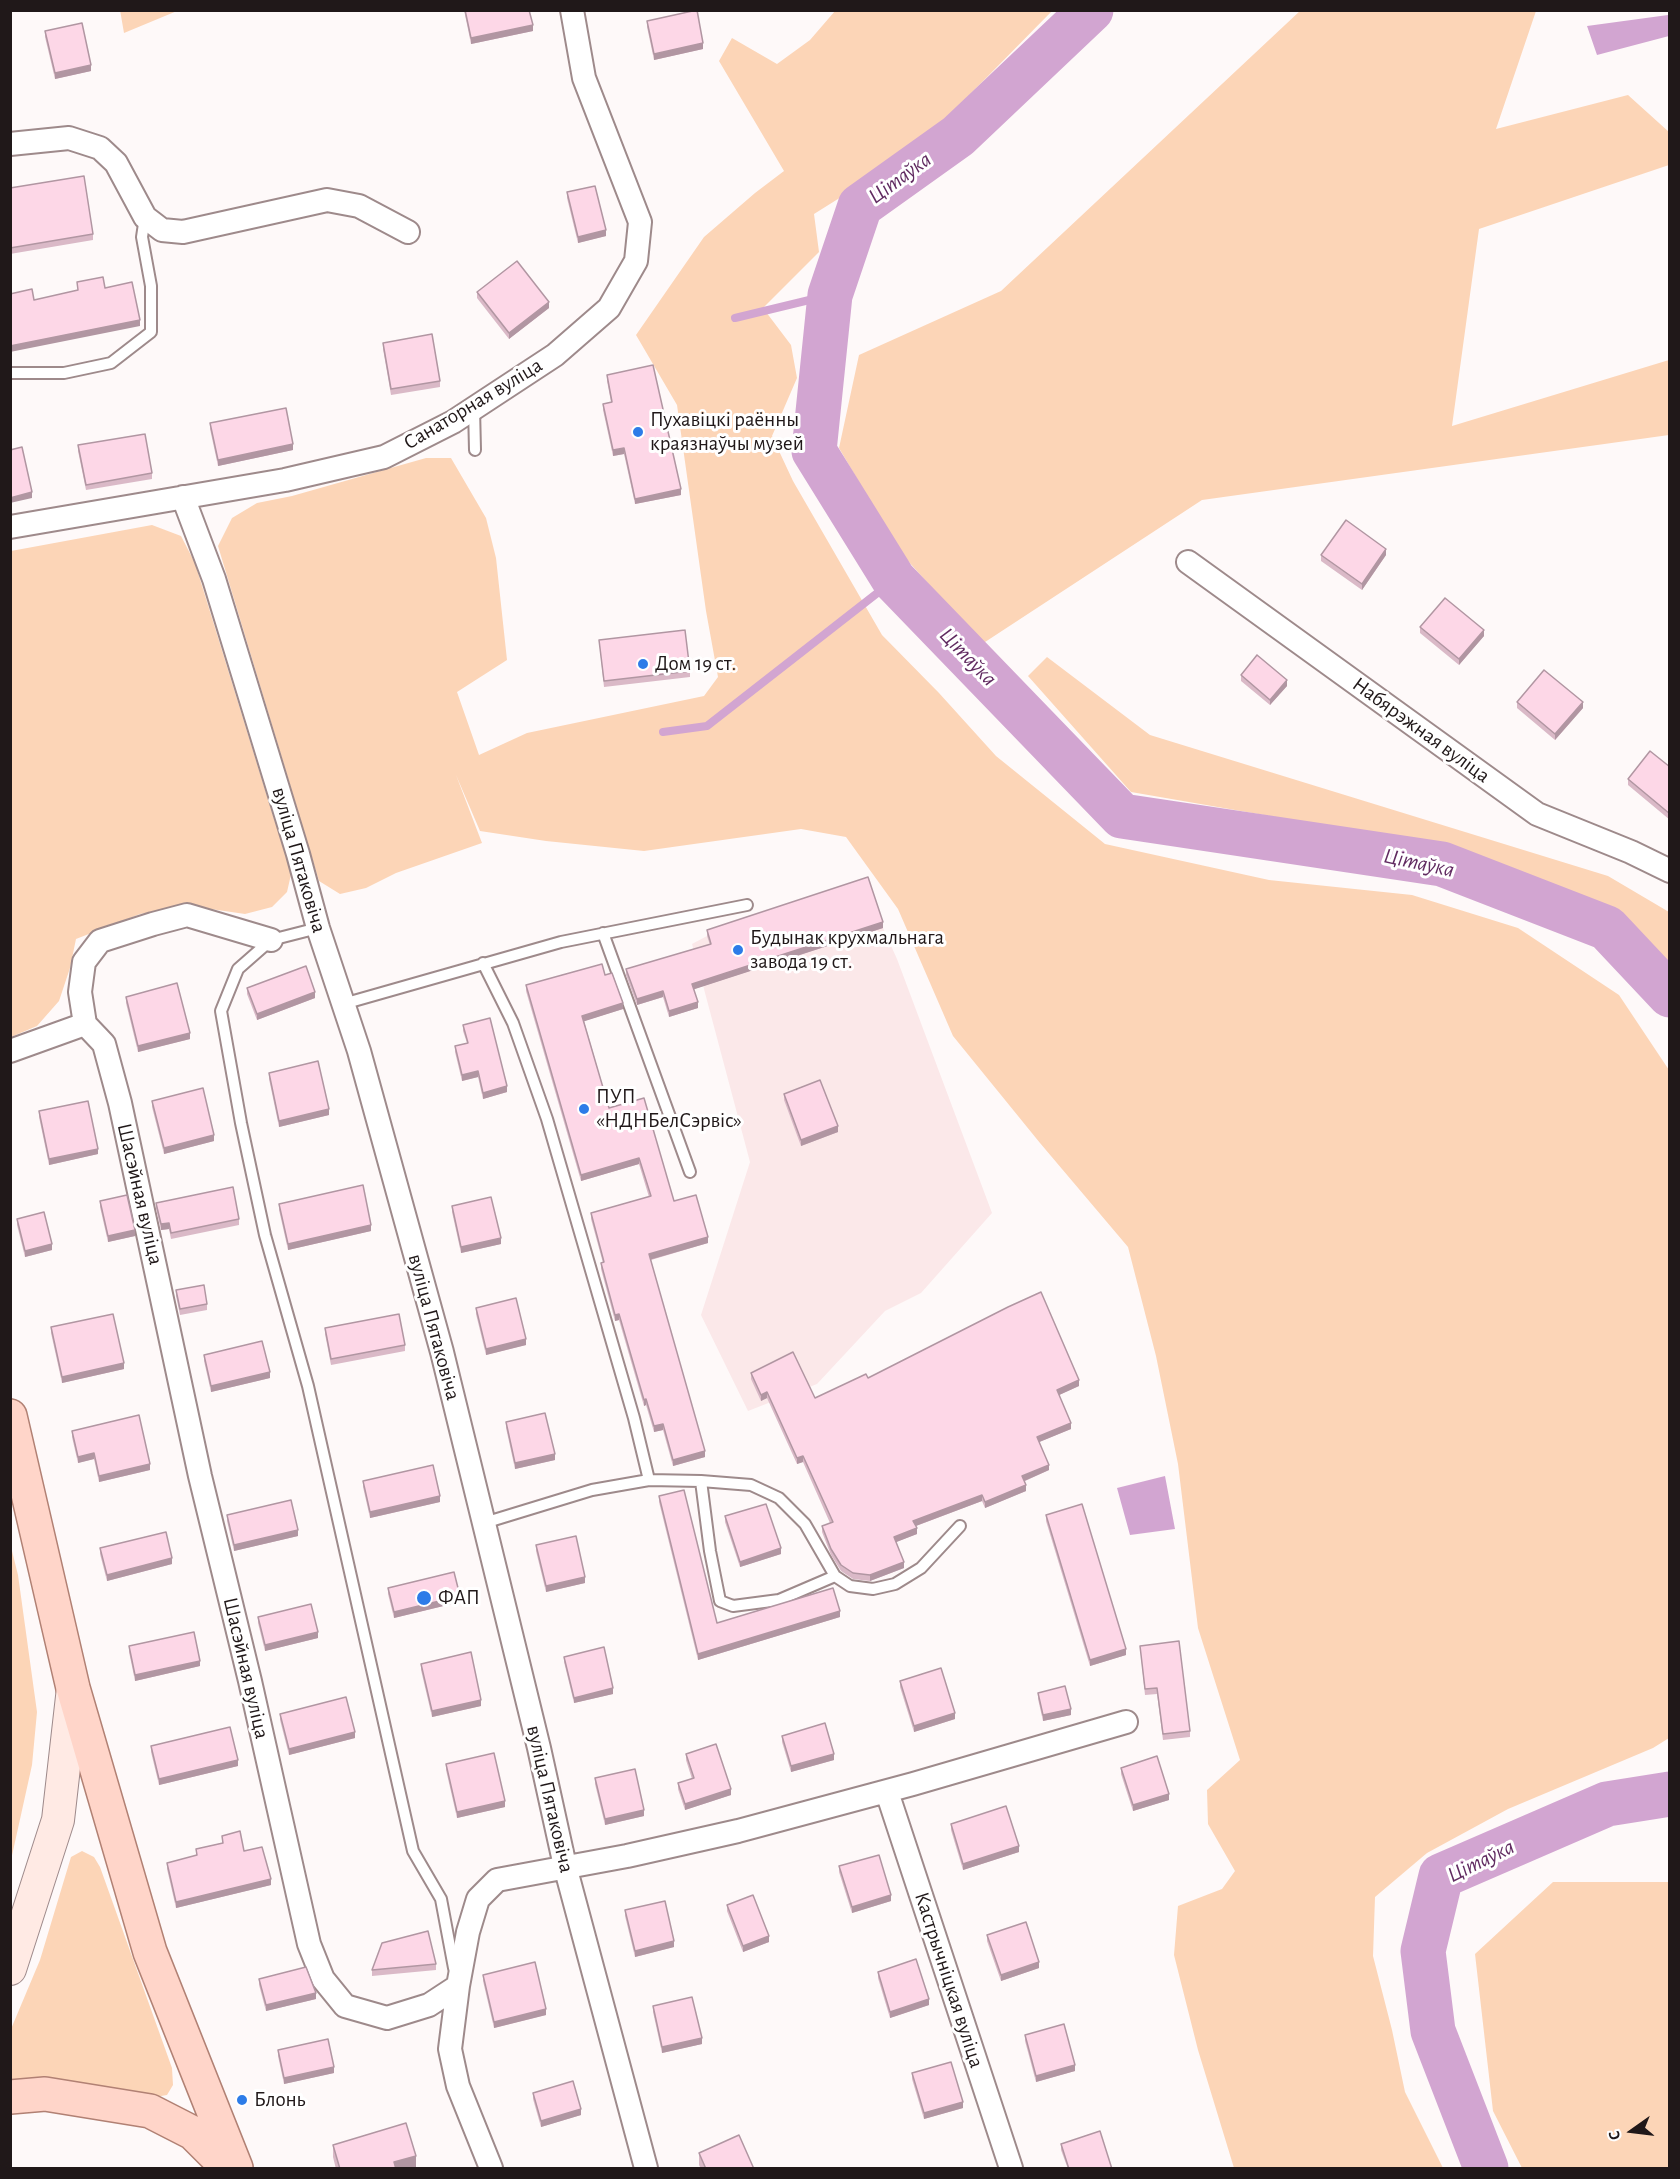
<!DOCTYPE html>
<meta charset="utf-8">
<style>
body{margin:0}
#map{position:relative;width:1680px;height:2179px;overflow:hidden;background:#fef9f9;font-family:"Alegreya Sans",sans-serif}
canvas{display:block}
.frame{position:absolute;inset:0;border:12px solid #201819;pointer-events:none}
.north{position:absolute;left:1602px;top:2101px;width:60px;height:60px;-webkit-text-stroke:4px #fff;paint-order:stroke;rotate:256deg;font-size:16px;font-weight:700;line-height:24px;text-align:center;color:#201819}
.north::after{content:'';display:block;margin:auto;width:21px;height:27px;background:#201819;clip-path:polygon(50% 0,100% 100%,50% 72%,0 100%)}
</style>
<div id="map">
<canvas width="1680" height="2179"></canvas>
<div class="frame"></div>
<div class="north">С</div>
</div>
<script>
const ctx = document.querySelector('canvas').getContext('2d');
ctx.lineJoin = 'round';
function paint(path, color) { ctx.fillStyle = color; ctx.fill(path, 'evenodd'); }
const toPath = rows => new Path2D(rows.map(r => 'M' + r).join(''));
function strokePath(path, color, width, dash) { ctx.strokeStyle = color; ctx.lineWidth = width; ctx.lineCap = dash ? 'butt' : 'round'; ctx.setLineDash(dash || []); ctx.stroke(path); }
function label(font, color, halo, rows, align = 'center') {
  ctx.font = font + ' "Alegreya Sans",sans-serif'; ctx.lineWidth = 6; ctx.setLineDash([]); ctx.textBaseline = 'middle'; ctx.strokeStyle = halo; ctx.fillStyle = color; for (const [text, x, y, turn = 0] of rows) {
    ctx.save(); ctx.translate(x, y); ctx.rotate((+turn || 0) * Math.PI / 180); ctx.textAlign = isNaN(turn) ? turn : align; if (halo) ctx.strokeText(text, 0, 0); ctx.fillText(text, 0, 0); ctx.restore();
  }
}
const built = toPath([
 [883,928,897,959,992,1213,921,1293,885,1311,817,1384,748,1411,701,1315,750,1162,692,944,707,936]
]);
const green = toPath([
 [120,10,177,10,177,11,124,33],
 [1301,10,1536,11,1496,129,1628,95,1669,132,1669,165,1479,229,1452,426,1669,360,1669,435,1202,500,982,644,900,552,839,448,859,355,1001,291],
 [835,11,1052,11,928,137,873,177,814,214,819,252,763,308,791,345,797,378,772,436,793,481,882,635,939,693,996,756,1105,844,1269,880,1412,895,1518,928,1619,995,1669,1070,1669,1738,1653,1748,1508,1809,1427,1853,1375,1897,1373,1956,1392,2030,1405,2092,1443,2168,1234,2168,1198,2050,1174,1955,1178,1906,1222,1889,1235,1871,1208,1824,1207,1790,1240,1760,1198,1628,1178,1464,1156,1356,1128,1247,1040,1143,953,1036,898,909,846,837,801,829,644,851,546,841,480,831,456,775,482,843,396,873,366,888,340,894,319,881,218,546,232,518,257,503,292,496,426,458,451,458,486,518,496,558,507,660,457,692,479,755,527,733,704,696,718,677,706,611,677,405,636,335,704,237,755,193,784,171,719,61,732,38,777,64,810,40],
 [152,525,181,536,195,563,275,822,292,870,287,892,272,907,245,914,190,906,140,914,76,939,70,968,59,1001,37,1026,11,1037,11,551],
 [1047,657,1150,735,1608,876,1669,912,1669,965,1612,911,1443,846,1131,792,1028,676],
 [10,1543,18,1575,37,1712,32,1765,11,1860],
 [82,1851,94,1857,100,1867,172,2068,173,2085,167,2095,155,2097,115,2088,76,2086,11,2087,11,2029,40,1960,71,1857],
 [1553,1882,1669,1882,1669,2168,1522,2168,1493,2111,1475,1954]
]);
const water = toPath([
 [1668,15,1669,36,1597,55,1587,26],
 [1165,1476,1175,1529,1130,1535,1117,1488]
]);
const stream = toPath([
 [735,318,830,295],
 [663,732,707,726,894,580]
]);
const river = toPath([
 [1091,10,958,136,860,206,830,295,814,451,894,580,1122,816,1442,864,1607,928,1670,995],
 [1486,2168,1433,2031,1423,1951,1441,1876,1607,1804,1670,1794]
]);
const service = toPath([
 [10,373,64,373,111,363,151,332,151,286,142,237,145,217],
 [474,408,475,450],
 [318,928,271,940,238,969,221,1011,241,1123,265,1235,308,1386,413,1851,441,1899,454,1968],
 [603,933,690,1172],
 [483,963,513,1023,547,1119,634,1418,649,1480],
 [343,1004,561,942,747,905],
 [701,1481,710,1551,720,1601,733,1606,779,1600,835,1576],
 [484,1523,592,1490,649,1480,701,1481,751,1485,779,1498,805,1524,835,1576,850,1586,873,1589,895,1584,921,1568,960,1526]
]);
const minor = toPath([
 [10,144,69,138,100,148,116,163,145,217,162,230,183,232,327,200,359,206,408,232],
 [183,497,214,579,298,854,318,928,359,1051,442,1352,539,1748,565,1866,646,2168],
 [10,527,285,480,384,457,453,422,555,355,609,308,636,261,640,222,584,78,572,10],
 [1188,562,1537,814,1631,852,1670,871],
 [85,1024,104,1044,120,1103,200,1476,250,1681,309,1944,323,1979,345,2006,387,2018,429,2005,458,1986],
 [85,1024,80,992,84,962,100,941,153,924,187,915,271,940],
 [10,1051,85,1024],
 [887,1792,1011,2168],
 [491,2168,458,2086,450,2049,458,1986,468,1932,478,1899,497,1880,627,1856,738,1831,913,1784,1126,1722]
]);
const secondary = toPath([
 [10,1969,58,1820,73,1688]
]);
const primary = toPath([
 [10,1416,73,1688,150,1952,236,2168],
 [10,2097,45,2094,150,2111,193,2133,228,2168]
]);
const wall = toPath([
 [464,10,529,10,533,31,471,44],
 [647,21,703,49,654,60,647,27],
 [45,31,91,71,55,79,45,37],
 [10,188,93,234,93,240,10,254],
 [567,192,606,236,578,243,567,198],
 [477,292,549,308,509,339,477,298],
 [383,343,440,381,440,387,391,395,383,349],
 [607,375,681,495,635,504,624,454,613,456,603,410,603,404,611,402,607,381],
 [210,423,293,450,218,466,210,429],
 [78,445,152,473,152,479,86,490,78,451],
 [1321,555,1386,555,1362,590,1321,561],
 [1420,627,1484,636,1459,665,1420,633],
 [599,640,690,671,690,677,604,687],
 [1241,675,1287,686,1270,705,1241,681],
 [1517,702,1583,708,1555,740,1517,708],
 [1670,767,1670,820,1628,785,1628,779],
 [883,928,694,989,698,1008,669,1017,663,997,637,1005,626,975,626,969,710,945,707,936,707,930],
 [605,975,623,1009,584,1021,609,1108,674,1201,708,1243,651,1260,705,1457,673,1466,663,1430,654,1432,646,1405,644,1406,619,1320,615,1321,601,1269,601,1263,603,1263,591,1219,591,1213,649,1197,639,1164,581,1181,526,991,526,985],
 [247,988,315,998,257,1020,247,994],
 [126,997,190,1039,138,1052,126,1003],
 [463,1025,507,1092,483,1099,478,1077,462,1081,455,1052,455,1046,467,1043,463,1031],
 [269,1073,329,1115,279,1127,269,1079],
 [784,1094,838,1132,801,1146,784,1100],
 [152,1101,214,1141,164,1154,152,1107],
 [39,1111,98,1154,49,1165,39,1117],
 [100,1201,135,1236,108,1242,100,1207],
 [156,1203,239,1219,239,1225,171,1239,169,1229,161,1230,156,1209],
 [279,1204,371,1231,288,1250,279,1210],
 [452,1206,501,1244,461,1253,452,1212],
 [17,1219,52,1250,25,1257,17,1225],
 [176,1290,207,1304,207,1310,180,1315,176,1296],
 [476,1308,526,1345,486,1355,476,1314],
 [51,1327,124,1369,62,1383,51,1333],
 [325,1328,405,1345,405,1351,331,1365,325,1334],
 [204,1355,270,1378,211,1392,204,1361],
 [751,1373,815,1398,868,1378,1079,1386,1059,1395,1071,1429,1039,1442,1049,1470,1025,1481,1026,1491,985,1508,982,1501,916,1526,917,1534,896,1542,904,1568,870,1581,853,1579,841,1571,831,1555,822,1532,822,1526,830,1523,803,1462,797,1464,767,1398,761,1401,751,1379],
 [506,1422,555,1460,515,1469,506,1428],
 [72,1431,150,1470,99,1482,94,1459,78,1463,72,1437],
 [363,1481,440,1502,370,1518,363,1487],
 [659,1496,717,1623,840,1617,698,1660,659,1502],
 [227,1515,298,1536,234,1551,227,1521],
 [1046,1515,1126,1655,1090,1666,1046,1521],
 [725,1516,781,1554,740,1567,725,1522],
 [536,1545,585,1583,546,1592,536,1551],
 [100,1548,172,1564,107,1581,100,1554],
 [388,1588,460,1602,394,1618,388,1594],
 [258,1617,318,1638,265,1651,258,1623],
 [129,1646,200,1666,135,1681,129,1652],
 [1140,1646,1190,1731,1190,1737,1163,1740,1157,1694,1145,1695],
 [564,1657,613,1694,574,1703,564,1662],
 [421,1664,481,1706,432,1717,421,1670],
 [900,1681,955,1719,914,1732,900,1687],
 [1038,1693,1071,1715,1043,1721,1038,1699],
 [280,1714,355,1738,289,1755,280,1720],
 [782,1736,834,1760,791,1772,782,1742],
 [151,1746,238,1766,159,1785,151,1752],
 [686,1754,731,1795,685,1810,678,1789,678,1783,692,1779,686,1760],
 [446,1764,505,1807,457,1818,446,1770],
 [1121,1768,1169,1800,1133,1811,1121,1774],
 [595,1778,644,1816,605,1825,595,1784],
 [951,1824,1019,1852,963,1870,951,1830],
 [222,1836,244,1851,271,1885,176,1908,167,1869,167,1863,196,1856,196,1849,222,1843],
 [839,1866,891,1901,852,1913,839,1872],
 [727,1905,769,1942,743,1952,727,1911],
 [625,1910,674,1947,635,1957,625,1916],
 [987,1935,1039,1968,1001,1981,987,1941],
 [436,1964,436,1970,372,1976,372,1970],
 [878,1972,929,2005,890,2018,878,1978],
 [483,1975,546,2015,494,2028,483,1981],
 [259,1979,316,1999,266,2011,259,1985],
 [653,2006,702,2044,662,2053,653,2012],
 [1025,2035,1075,2071,1036,2082,1025,2041],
 [278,2050,334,2073,284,2084,278,2056],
 [912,2073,963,2108,924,2119,912,2079],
 [533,2093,581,2115,541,2127,533,2099],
 [1061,2144,1112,2169,1068,2169,1061,2150],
 [333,2145,416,2167,412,2169,336,2169,333,2157],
 [699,2153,754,2169,701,2169,699,2165]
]);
const shadedWall = toPath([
 [533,25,533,31,471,44,471,38],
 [703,43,703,49,654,60,654,54],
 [91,65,91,71,55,79,55,73],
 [606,230,606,236,578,243,578,237],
 [549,302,549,308,509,339,509,333],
 [140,320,140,326,10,352,10,346],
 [293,444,293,450,218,466,218,460],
 [624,448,624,454,613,456,613,450],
 [681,489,681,495,635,504,635,499],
 [32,492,32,498,10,503,10,498],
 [1386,549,1386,555,1362,590,1362,584],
 [1484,630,1484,636,1459,665,1459,659],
 [1287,680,1287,686,1270,705,1270,700],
 [1583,702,1583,708,1555,740,1555,734],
 [883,922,883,928,692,990,692,984],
 [663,991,663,997,637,1005,637,999],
 [315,992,315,998,257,1020,257,1014],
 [698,1002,698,1008,669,1017,669,1011],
 [623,1003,623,1009,582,1022,582,1016],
 [190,1033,190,1039,138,1052,138,1046],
 [478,1071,478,1077,462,1081,462,1075],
 [507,1086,507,1092,483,1099,483,1093],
 [329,1109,329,1115,279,1127,279,1121],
 [838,1126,838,1132,801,1146,801,1140],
 [214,1135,214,1141,164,1154,164,1148],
 [98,1149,98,1154,49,1165,49,1159],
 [639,1158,639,1164,581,1181,581,1175],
 [169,1223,169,1229,161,1230,161,1224],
 [371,1225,371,1231,288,1250,288,1244],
 [135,1230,135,1236,108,1242,108,1236],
 [708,1237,708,1243,649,1260,649,1254],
 [501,1238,501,1244,461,1253,461,1247],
 [52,1244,52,1250,25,1257,25,1251],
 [619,1314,619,1320,615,1321,615,1315],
 [526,1339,526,1345,486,1355,486,1349],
 [124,1363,124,1369,62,1383,62,1377],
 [270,1372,270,1378,211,1392,211,1386],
 [1079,1380,1079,1386,1057,1396,1057,1390],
 [767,1392,767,1398,761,1401,761,1395],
 [646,1399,646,1405,644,1406,644,1400],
 [1071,1423,1071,1429,1037,1443,1037,1437],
 [663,1424,663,1430,654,1432,654,1426],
 [705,1451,705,1457,673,1466,673,1460],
 [94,1453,94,1459,78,1463,78,1457],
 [555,1454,555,1460,515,1469,515,1463],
 [803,1456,803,1462,797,1464,797,1458],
 [150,1464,150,1470,99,1482,99,1476],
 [1049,1465,1049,1470,1022,1482,1022,1476],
 [1026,1485,1026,1491,985,1508,985,1502],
 [982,1495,982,1501,913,1527,913,1521],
 [440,1496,440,1502,370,1518,370,1512],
 [917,1528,917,1534,894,1543,894,1537],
 [298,1530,298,1536,234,1551,234,1545],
 [781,1548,781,1554,740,1567,740,1562],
 [172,1558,172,1564,107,1581,107,1575],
 [904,1562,904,1568,870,1581,870,1575],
 [585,1577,585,1583,546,1592,546,1586],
 [460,1596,460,1602,394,1618,394,1612],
 [840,1611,840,1617,698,1660,698,1654],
 [318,1632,318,1638,265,1651,265,1645],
 [1126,1649,1126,1655,1090,1666,1090,1660],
 [200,1661,200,1666,135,1681,135,1675],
 [613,1688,613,1694,574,1703,574,1698],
 [481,1700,481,1706,432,1717,432,1711],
 [1071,1709,1071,1715,1043,1721,1043,1715],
 [955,1713,955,1719,914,1732,914,1726],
 [355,1732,355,1738,289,1755,289,1749],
 [834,1754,834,1760,791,1772,791,1766],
 [238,1760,238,1766,159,1785,159,1779],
 [731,1789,731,1795,685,1810,685,1804],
 [1169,1794,1169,1800,1133,1811,1133,1805],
 [505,1801,505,1807,457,1818,457,1812],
 [644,1810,644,1816,605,1825,605,1819],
 [1019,1846,1019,1852,963,1870,963,1864],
 [271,1879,271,1885,176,1908,176,1902],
 [891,1895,891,1901,852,1913,852,1907],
 [769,1936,769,1942,743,1952,743,1946],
 [674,1941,674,1947,635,1957,635,1951],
 [1039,1962,1039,1968,1001,1981,1001,1975],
 [316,1993,316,1999,266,2011,266,2005],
 [929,1999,929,2005,890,2018,890,2012],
 [546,2009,546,2015,494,2028,494,2022],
 [702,2038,702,2044,662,2053,662,2047],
 [1075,2065,1075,2071,1036,2082,1036,2076],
 [334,2067,334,2073,284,2084,284,2078],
 [963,2102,963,2108,924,2119,924,2113],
 [581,2109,581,2115,541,2127,541,2121],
 [416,2156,416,2167,412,2169,394,2169,394,2162]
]);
const building = toPath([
 [465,10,529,10,533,25,471,38,465,10],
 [697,10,703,43,654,54,647,21,697,10],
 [82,23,91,65,55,73,45,31,82,23],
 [84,176,93,234,10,248,10,188,84,176],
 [595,186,606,230,578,237,567,192,595,186],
 [517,261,549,302,509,333,477,292,517,261],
 [103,277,105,288,132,282,140,320,10,346,10,294,32,289,34,300,78,290,77,282,103,277],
 [432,334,440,381,391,389,383,343,432,334],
 [653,365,681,489,635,499,624,448,613,450,603,404,612,402,607,375,653,365],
 [286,408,293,444,218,460,210,423,286,408],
 [145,434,152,473,86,485,78,445,145,434],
 [22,447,32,492,10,498,10,450,22,447],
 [1346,520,1386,549,1362,584,1321,555,1346,520],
 [1445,598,1484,630,1459,659,1420,627,1445,598],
 [685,630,690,671,604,681,599,640,685,630],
 [1257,655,1287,680,1270,700,1241,675,1257,655],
 [1544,670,1583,702,1555,734,1517,702,1544,670],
 [1650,751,1670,767,1670,814,1628,779,1650,751],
 [868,877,883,922,692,984,698,1002,669,1011,663,991,637,999,626,969,711,944,707,930,868,877],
 [602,964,605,975,612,973,623,1003,582,1016,609,1108,644,1098,674,1201,696,1195,708,1237,649,1254,705,1451,673,1460,663,1424,654,1426,646,1399,644,1400,619,1314,615,1315,601,1263,604,1262,591,1213,651,1196,639,1158,581,1175,526,985,602,964],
 [306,966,315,992,257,1014,247,988,306,966],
 [177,983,190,1033,138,1046,126,997,177,983],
 [490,1018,507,1086,483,1093,478,1071,462,1075,455,1046,468,1043,463,1025,490,1018],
 [318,1061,329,1109,279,1121,269,1073,318,1061],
 [820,1080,838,1126,801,1140,784,1094,820,1080],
 [203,1088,214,1135,164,1148,152,1101,203,1088],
 [88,1101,98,1149,49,1159,39,1111,88,1101],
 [363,1185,371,1225,288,1244,279,1204,363,1185],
 [233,1187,239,1219,171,1233,169,1223,161,1224,156,1203,233,1187],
 [127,1195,135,1230,108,1236,100,1201,127,1195],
 [491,1197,501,1238,461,1247,452,1206,491,1197],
 [44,1212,52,1244,25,1251,17,1219,44,1212],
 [204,1285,207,1304,180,1309,176,1290,204,1285],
 [1041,1292,1079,1380,1057,1390,1071,1423,1037,1437,1049,1465,1022,1476,1026,1485,985,1502,982,1495,913,1521,917,1528,894,1537,904,1562,870,1575,853,1573,841,1565,831,1549,822,1526,833,1522,803,1456,797,1458,767,1392,761,1395,751,1373,793,1352,815,1398,866,1374,868,1378,1008,1307,1041,1292],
 [516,1298,526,1339,486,1349,476,1308,516,1298],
 [113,1314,124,1363,62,1377,51,1327,113,1314],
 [399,1314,405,1345,331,1359,325,1328,399,1314],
 [262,1341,270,1372,211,1386,204,1355,262,1341],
 [545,1413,555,1454,515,1463,506,1422,545,1413],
 [139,1415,150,1464,99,1476,94,1453,78,1457,72,1431,139,1415],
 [433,1465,440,1496,370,1512,363,1481,433,1465],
 [684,1490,717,1623,833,1588,840,1611,698,1654,659,1496,684,1490],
 [291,1500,298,1530,234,1545,227,1515,291,1500],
 [766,1504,781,1548,740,1562,725,1516,766,1504],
 [1082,1504,1126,1649,1090,1660,1046,1515,1082,1504],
 [166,1532,172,1558,107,1575,100,1548,166,1532],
 [576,1536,585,1577,546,1586,536,1545,576,1536],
 [454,1572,460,1596,394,1612,388,1588,454,1572],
 [311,1604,318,1632,265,1645,258,1617,311,1604],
 [194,1632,200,1661,135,1675,129,1646,194,1632],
 [1179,1641,1190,1731,1163,1734,1157,1688,1145,1689,1140,1646,1179,1641],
 [604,1647,613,1688,574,1698,564,1657,604,1647],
 [471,1652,481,1700,432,1711,421,1664,471,1652],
 [941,1668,955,1713,914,1726,900,1681,941,1668],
 [1065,1686,1071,1709,1043,1715,1038,1693,1065,1686],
 [346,1697,355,1732,289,1749,280,1714,346,1697],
 [825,1723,834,1754,791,1766,782,1736,825,1723],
 [230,1727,238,1760,159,1779,151,1746,230,1727],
 [716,1744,731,1789,685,1804,678,1783,694,1778,686,1754,716,1744],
 [494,1753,505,1801,457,1812,446,1764,494,1753],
 [1157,1756,1169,1794,1133,1805,1121,1768,1157,1756],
 [635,1769,644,1810,605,1819,595,1778,635,1769],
 [1006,1806,1019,1846,963,1864,951,1824,1006,1806],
 [240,1831,244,1851,262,1847,271,1879,176,1902,167,1863,197,1855,196,1849,223,1843,222,1836,240,1831],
 [879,1855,891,1895,852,1907,839,1866,879,1855],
 [753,1895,769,1936,743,1946,727,1905,753,1895],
 [665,1901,674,1941,635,1951,625,1910,665,1901],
 [1026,1922,1039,1962,1001,1975,987,1935,1026,1922],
 [428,1931,436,1964,372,1970,382,1943,428,1931],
 [916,1959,929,1999,890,2012,878,1972,916,1959],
 [535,1962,546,2009,494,2022,483,1975,535,1962],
 [306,1967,316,1993,266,2005,259,1979,306,1967],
 [692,1997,702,2038,662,2047,653,2006,692,1997],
 [1064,2024,1075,2065,1036,2076,1025,2035,1064,2024],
 [328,2039,334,2067,284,2078,278,2050,328,2039],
 [951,2062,963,2102,924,2113,912,2073,951,2062],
 [573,2081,581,2109,541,2121,533,2093,573,2081],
 [406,2123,416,2156,394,2162,396,2169,340,2169,333,2145,406,2123],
 [1100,2131,1112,2169,1069,2169,1061,2144,1100,2131],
 [739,2135,754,2169,706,2169,699,2153,739,2135]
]);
const markers = [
 [638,432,6,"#2d7ce8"],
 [643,664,6,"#2d7ce8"],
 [738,950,6,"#2d7ce8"],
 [584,1109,6,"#2d7ce8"],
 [424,1598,8,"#2d7ce8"],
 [242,2100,6,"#2d7ce8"]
];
const streetNames = [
 ["Санаторная вуліца",473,404,-31],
 ["Набярэжная вуліца",1421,730,36],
 ["вуліца Пятаковіча",299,860,74],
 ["Шасэйная вуліца",140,1194,77],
 ["вуліца Пятаковіча",434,1327,75],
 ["Шасэйная вуліца",246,1668,77],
 ["вуліца Пятаковіча",550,1799,77],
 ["Кастрычніцкая вуліца",949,1980,72]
];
const poiNames = [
 ["Пухавіцкі раённы",650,420],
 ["краязнаўчы музей",650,444],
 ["Дом 19 ст.",655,664],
 ["Будынак крухмальнага",750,938],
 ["завода 19 ст.",750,962],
 ["ПУП",596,1097],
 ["«НДНБелСэрвіс»",596,1121],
 ["ФАП",438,1598],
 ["Блонь",254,2100]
];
const waterNames = [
 ["Цітаўка",900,178,-36],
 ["Цітаўка",968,657,46],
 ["Цітаўка",1419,863,12],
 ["Цітаўка",1481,1861,-26]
];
paint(built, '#fbe8e9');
paint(green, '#fcd5b7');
paint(water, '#d2a5d1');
strokePath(stream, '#d2a5d1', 8);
strokePath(river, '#d2a5d1', 45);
strokePath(service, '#9e8a8b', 14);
strokePath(minor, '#9e8a8b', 26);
strokePath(secondary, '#9e8a8b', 34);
strokePath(primary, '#b18174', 36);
strokePath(service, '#fff', 10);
strokePath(minor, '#fff', 22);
strokePath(secondary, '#ffeae4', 32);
strokePath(primary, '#ffd5c9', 33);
paint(wall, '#dab9c7');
paint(shadedWall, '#b196a2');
paint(building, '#fdd7e7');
strokePath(building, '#b196a2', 1.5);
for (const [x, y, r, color] of markers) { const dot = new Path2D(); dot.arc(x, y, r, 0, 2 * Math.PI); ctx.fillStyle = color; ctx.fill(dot); strokePath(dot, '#fff', 2); }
label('21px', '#201819', '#fff', streetNames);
label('21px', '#201819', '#fff', poiNames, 'left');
label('italic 22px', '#612b61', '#fff', waterNames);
</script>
